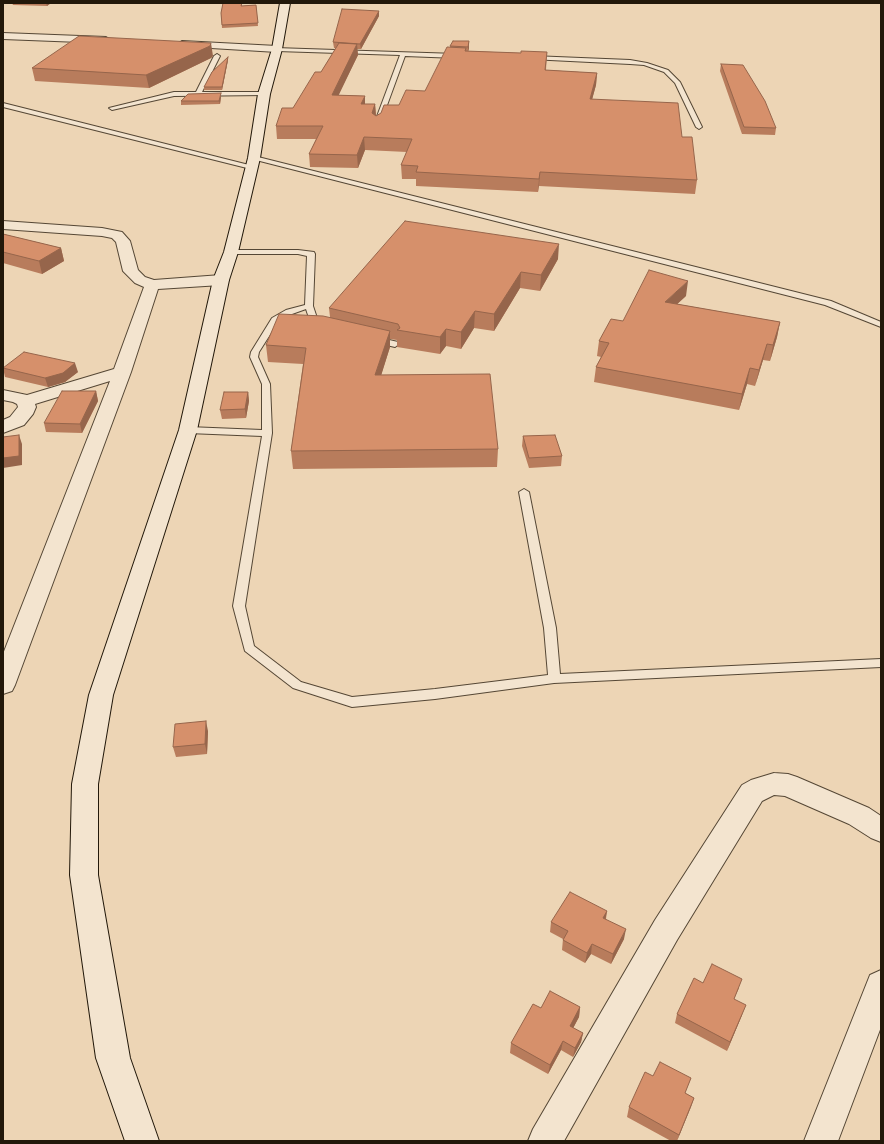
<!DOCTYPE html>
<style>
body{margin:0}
#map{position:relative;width:884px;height:1144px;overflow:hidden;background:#edd5b5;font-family:"EB Garamond",serif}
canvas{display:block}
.frame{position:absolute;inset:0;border:4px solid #22180a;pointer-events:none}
</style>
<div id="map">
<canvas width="884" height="1144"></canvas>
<div class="frame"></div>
</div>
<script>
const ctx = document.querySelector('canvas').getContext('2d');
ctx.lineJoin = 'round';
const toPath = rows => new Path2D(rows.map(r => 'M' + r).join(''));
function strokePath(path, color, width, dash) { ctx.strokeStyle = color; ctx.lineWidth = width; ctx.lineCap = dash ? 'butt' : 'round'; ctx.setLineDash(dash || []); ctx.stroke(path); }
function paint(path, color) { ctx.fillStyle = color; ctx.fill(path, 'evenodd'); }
const service = toPath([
 [275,48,457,54,460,56,457,58,405,56,382,119,379,121,376,119,400,55,277,51,275,50,275,48],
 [217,54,220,56,202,92,264,92,266,93,266,95,174,96,112,110,109,108,174,92,196,92,214,56,217,54],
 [532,56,630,60,647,63,668,70,680,82,702,127,699,129,696,127,675,83,664,72,644,65,630,64,530,59,530,57,532,56],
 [3,103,253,166,254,167,251,169,3,107,3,103],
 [254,156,831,301,881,322,881,327,825,305,252,159,252,157,254,156],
 [228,250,298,250,314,252,315,254,313,306,318,321,324,326,320,328,311,324,306,309,292,314,278,322,259,352,258,357,270,384,272,433,245,606,254,646,301,682,352,697,435,689,548,675,544,628,519,492,524,489,529,492,556,628,560,674,881,659,881,667,554,683,435,699,352,707,293,688,245,651,233,606,262,436,188,433,183,430,188,427,262,430,262,384,250,357,251,352,272,318,286,310,305,305,307,256,298,254,231,254,227,252,228,250],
 [376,337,398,342,399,344,395,347,373,342,372,340,373,338,376,337]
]);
const minor = toPath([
 [3,33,106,37,111,40,106,43,3,39,3,33],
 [182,41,277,46,282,49,277,52,178,46,177,44,182,41],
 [3,221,102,228,122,232,130,241,138,270,145,277,154,280,221,275,226,277,229,280,226,283,221,285,158,289,131,372,15,685,12,691,3,694,3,654,110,381,35,404,36,407,33,414,24,425,3,433,3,420,10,417,18,407,17,404,13,402,3,400,3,390,27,395,114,369,144,287,135,283,123,271,116,242,112,238,102,236,3,229,3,221],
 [774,773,788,774,797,777,869,808,881,816,881,842,871,838,849,824,785,796,774,795,762,801,677,940,564,1141,528,1141,533,1129,655,920,742,785,751,780,774,773],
 [881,970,881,1027,838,1141,804,1141,870,975,881,970]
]);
const secondary = toPath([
 [280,3,290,3,282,49,270,94,260,158,238,252,229,280,197,430,113,695,98,784,98,875,130,1058,159,1141,125,1141,96,1058,70,875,72,784,89,695,179,430,213,280,224,252,248,158,258,94,272,49,280,3]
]);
const wall = toPath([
 [12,3,51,3,47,6,13,5],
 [223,3,242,3,242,6,256,5,258,26,222,28,221,13],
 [379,11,379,16,361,49,357,49,358,55,338,95,365,96,365,104,375,104,376,116,399,105,425,91,450,47,450,46,469,41,469,48,468,51,521,53,547,52,546,70,597,73,596,85,592,99,682,137,697,180,695,194,539,186,538,192,416,186,416,179,402,179,401,165,407,152,365,150,358,168,310,167,309,154,316,139,277,139,276,126,293,108,321,72,336,48,334,48,333,42],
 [213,56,211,58,149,88,35,81,32,68],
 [228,60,222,90,204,90,204,87],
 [721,64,776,128,775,135,742,134,720,71],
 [221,97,220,104,181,105,181,101],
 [3,234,61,248,64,261,42,274,3,263],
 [558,259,540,291,520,288,494,331,474,328,461,349,446,346,440,354,397,347,397,340,390,339,390,347,381,375,498,449,497,467,293,469,291,451,303,364,268,362,266,345,330,317,329,308],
 [686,296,677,304,780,322,777,337,770,361,763,360,755,386,747,384,739,410,594,382,596,367,601,357,597,356,599,341,623,321],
 [3,368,78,372,65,382,48,387,5,377],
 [96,391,98,401,82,433,46,432,44,423],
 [248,392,249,401,246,418,222,419,220,410],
 [523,436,562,456,561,466,529,468,522,446],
 [208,731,207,754,176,757,173,747],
 [607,911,606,919,624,939,611,964,591,954,585,963,562,950,563,939,550,932,551,922],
 [703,983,739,988,734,999,742,1015,727,1051,675,1023,677,1014],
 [580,1007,579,1017,573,1028,583,1033,581,1042,573,1057,561,1050,548,1074,510,1053,511,1043,541,1008],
 [653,1076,691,1078,685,1093,694,1098,677,1141,671,1141,627,1117,629,1107]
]);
const shadedWall = toPath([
 [46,3,51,3,47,6],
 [379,11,379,16,361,49,360,44],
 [469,41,469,48,468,53,468,47],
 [211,43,213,56,211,58,149,88,146,75],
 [357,44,358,55,333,107,332,95],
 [228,57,228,60,222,90,222,87],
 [597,73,596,85,589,111,590,99],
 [221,93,221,97,220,104,219,101],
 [365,96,365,109,361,104],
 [375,104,376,116,372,113],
 [364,137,365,150,358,168,357,155],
 [540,172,539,186,538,192,539,179],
 [559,244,558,259,540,291,541,275],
 [61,248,64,261,42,274,39,261],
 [521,272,520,288,494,331,494,314],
 [688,281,686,296,663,317,665,302],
 [475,311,474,328,461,349,461,332],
 [780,322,777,337,770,361,773,345],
 [446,329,446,346,440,354,440,337],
 [390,331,390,347,376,392,375,375],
 [767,344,763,360,755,386,759,370],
 [75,363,78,372,65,382,48,387,45,378],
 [750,368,747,384,739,410,742,394],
 [96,391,98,401,82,433,80,424],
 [248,392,249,401,246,418,245,409],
 [19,435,22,444,22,465,3,468,3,458],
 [206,721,208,731,207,754,205,744],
 [607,911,605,921,603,918],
 [626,929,624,939,611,964,613,954],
 [592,944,591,954,585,963,587,953],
 [746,1005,742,1015,727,1051,730,1042],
 [580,1007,579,1017,569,1036,570,1026],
 [583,1033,581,1042,573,1057,575,1048],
 [563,1041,561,1050,548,1074,550,1065],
 [694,1098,691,1107,677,1141,679,1135]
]);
const building = toPath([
 [223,3,242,3,241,6,256,5,258,23,222,25,221,13,223,3],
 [342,9,379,11,360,44,333,42,342,9],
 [79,36,211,43,210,46,146,75,32,68,79,36],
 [453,41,469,41,468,47,450,46,453,41],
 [339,43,357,44,332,95,365,96,361,104,375,104,372,113,376,116,381,113,384,105,399,105,406,90,425,91,447,47,466,48,465,51,521,53,521,51,547,52,545,70,597,73,590,99,678,103,682,137,692,137,697,180,540,172,539,179,416,172,418,166,401,165,412,139,364,137,357,155,309,154,323,126,276,126,282,108,293,108,315,72,321,72,339,43],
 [228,57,222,87,204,87,212,72,228,57],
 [721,64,743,65,765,101,776,128,744,127,721,64],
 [221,93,219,101,181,101,188,94,221,93],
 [405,221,559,244,541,275,521,272,494,314,475,311,461,332,446,329,440,337,397,330,400,328,398,324,329,308,405,221],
 [3,234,61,248,39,261,3,252,3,234],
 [649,270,688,281,665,302,780,322,773,345,767,344,759,370,750,368,742,394,596,367,609,343,599,341,611,319,623,321,649,270],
 [279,314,323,316,390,331,375,375,490,374,498,449,291,451,306,348,266,345,279,314],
 [24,352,75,363,63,373,45,378,3,368,24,352],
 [62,391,96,391,80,424,44,423,62,391],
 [224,392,248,392,245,409,220,410,224,392],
 [19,435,19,456,3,458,3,437,19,435],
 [555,435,562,456,529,458,523,436,555,435],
 [206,721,205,744,173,747,175,724,206,721],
 [570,892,607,911,603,918,626,929,613,954,592,944,587,953,563,940,568,931,551,922,570,892],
 [712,964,742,979,734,999,746,1005,730,1042,677,1014,694,978,703,983,712,964],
 [550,991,580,1007,570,1026,583,1033,575,1048,563,1041,550,1065,511,1043,533,1004,541,1008,550,991],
 [660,1062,691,1078,685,1093,694,1098,679,1135,629,1107,645,1072,653,1076,660,1062]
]);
strokePath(service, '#554735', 2);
strokePath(minor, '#554735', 2);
strokePath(secondary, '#22180a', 2);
paint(service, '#f3e4cf');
paint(minor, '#f3e4cf');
paint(secondary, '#f3e4cf');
paint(wall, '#b87c5c');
paint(shadedWall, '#96654b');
paint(building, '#d6906b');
strokePath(building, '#96654b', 1);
</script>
